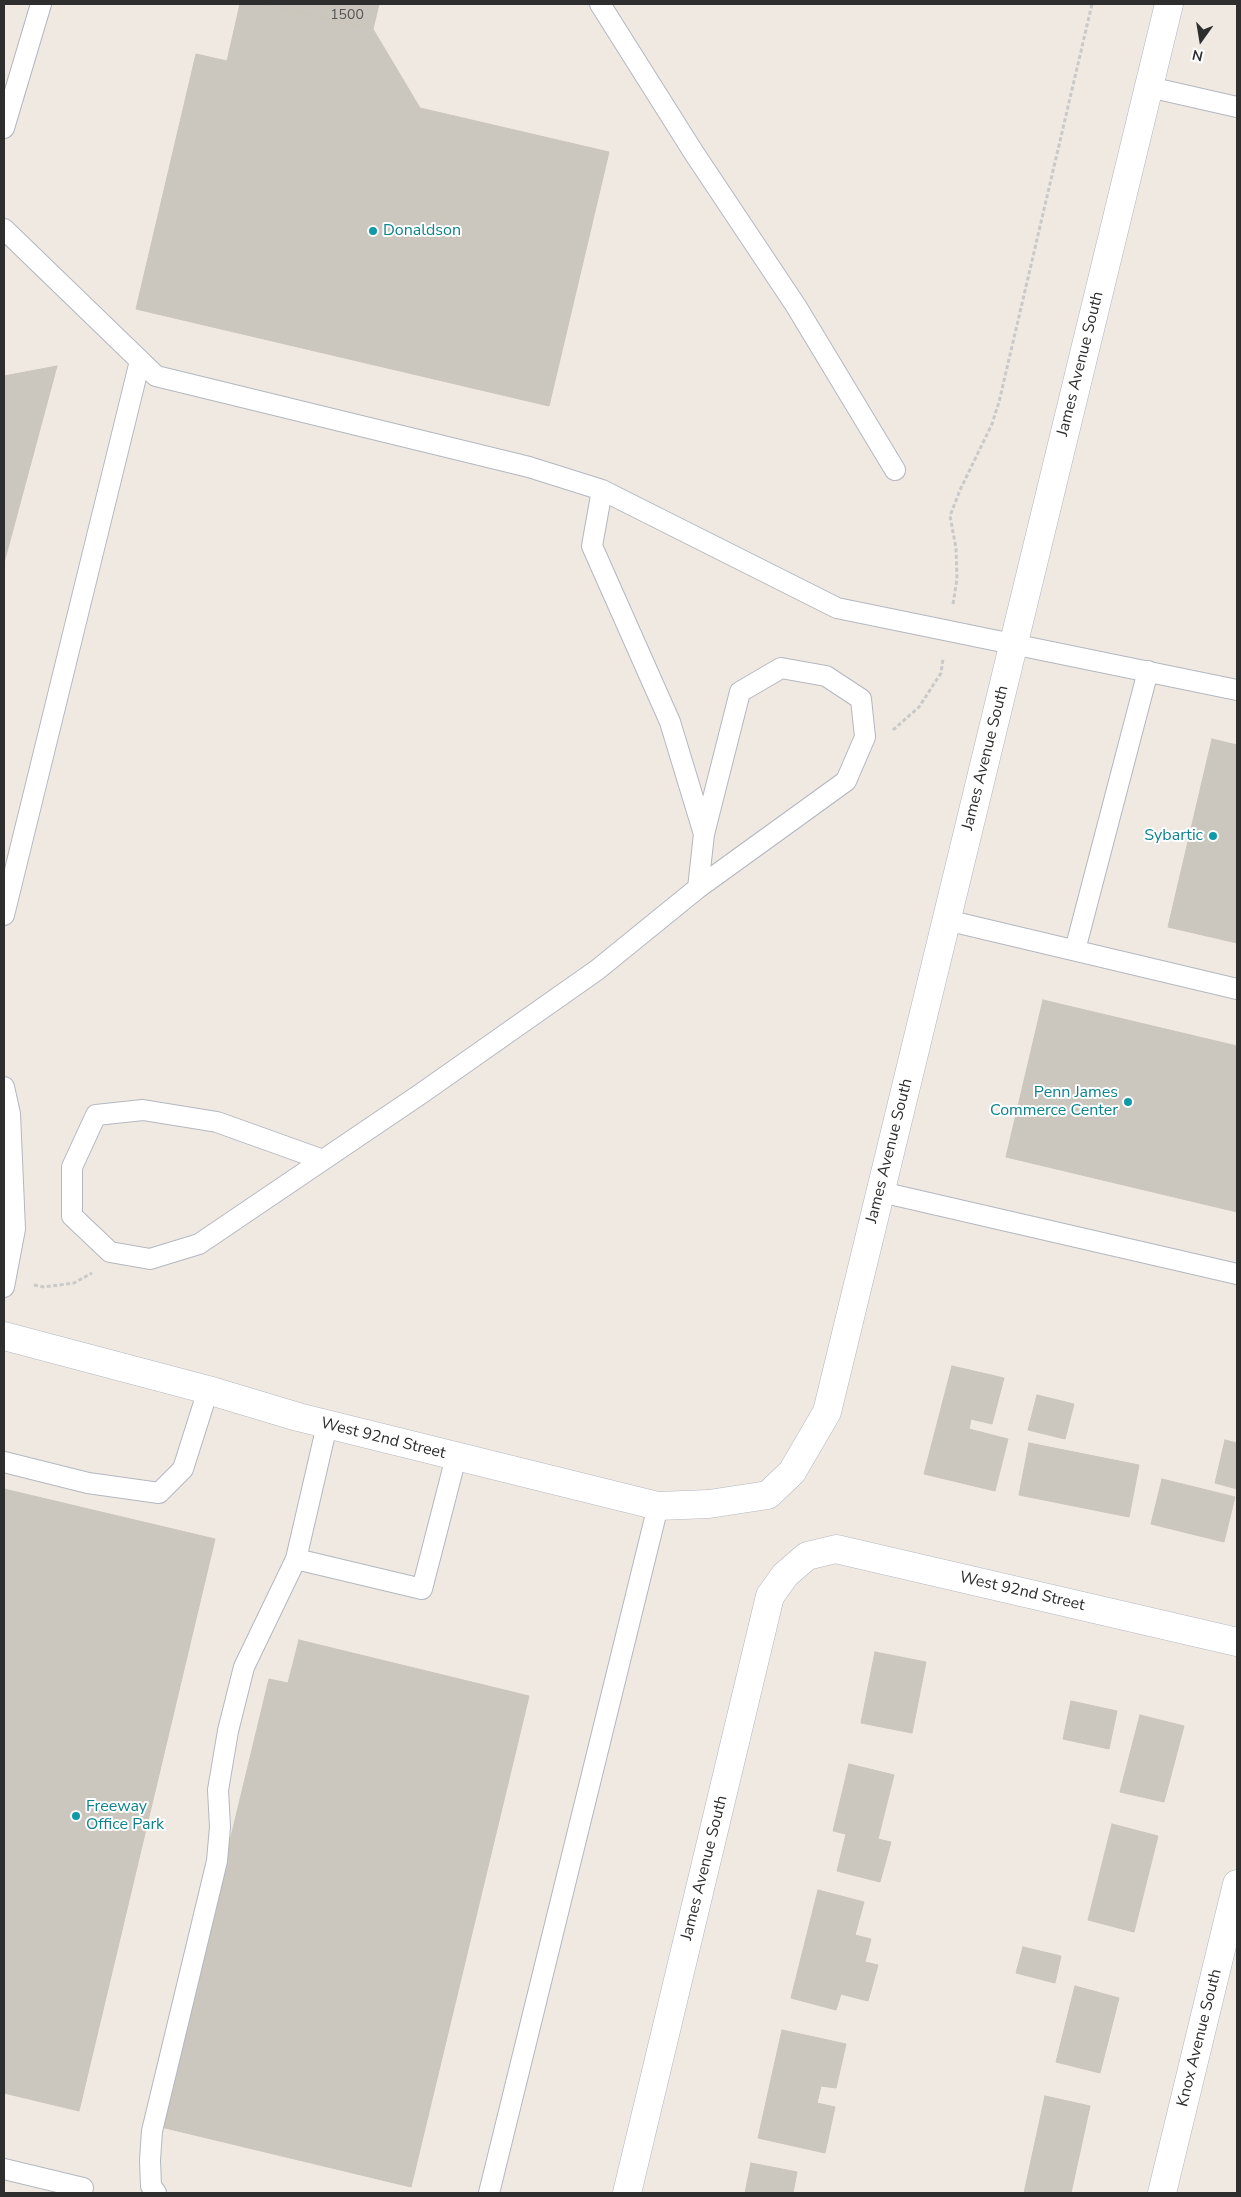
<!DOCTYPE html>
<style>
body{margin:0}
#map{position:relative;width:1241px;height:2197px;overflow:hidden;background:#efe9e1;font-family:"Nunito Sans",sans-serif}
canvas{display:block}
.frame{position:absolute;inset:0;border:5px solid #2e2e2e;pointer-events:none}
.north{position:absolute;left:1176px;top:15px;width:50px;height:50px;-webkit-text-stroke:4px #fff;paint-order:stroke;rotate:193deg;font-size:14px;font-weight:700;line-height:20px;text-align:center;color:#2e2e2e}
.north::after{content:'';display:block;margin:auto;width:18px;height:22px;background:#2e2e2e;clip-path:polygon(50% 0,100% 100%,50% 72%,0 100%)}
</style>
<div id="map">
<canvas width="1241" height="2197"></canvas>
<div class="frame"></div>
<div class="north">N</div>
</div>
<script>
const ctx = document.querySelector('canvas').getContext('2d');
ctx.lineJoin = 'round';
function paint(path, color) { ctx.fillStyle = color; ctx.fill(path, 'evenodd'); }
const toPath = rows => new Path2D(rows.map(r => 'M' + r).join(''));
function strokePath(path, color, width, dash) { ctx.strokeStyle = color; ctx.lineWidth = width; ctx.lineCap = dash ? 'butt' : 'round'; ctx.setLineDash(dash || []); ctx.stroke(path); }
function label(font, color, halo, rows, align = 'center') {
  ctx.font = font + ' "Nunito Sans",sans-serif'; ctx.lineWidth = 4; ctx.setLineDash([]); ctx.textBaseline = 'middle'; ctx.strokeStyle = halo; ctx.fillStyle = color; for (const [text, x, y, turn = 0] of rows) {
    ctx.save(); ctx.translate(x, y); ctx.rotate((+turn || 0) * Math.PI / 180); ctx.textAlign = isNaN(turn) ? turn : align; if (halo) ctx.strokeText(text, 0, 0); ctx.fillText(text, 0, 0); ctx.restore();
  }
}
const building = toPath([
 [240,4,263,4,373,29,420,108,609,152,549,406,136,309,196,54,227,61,240,4],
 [263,4,379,4,373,29,263,4],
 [57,366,4,563,4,376,57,366],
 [1212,739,1237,745,1237,943,1168,927,1212,739],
 [1043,1000,1237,1046,1237,1212,1006,1157,1043,1000],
 [952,1366,1004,1378,992,1424,971,1419,969,1429,1008,1439,995,1491,924,1474,952,1366],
 [1037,1395,1074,1404,1065,1439,1028,1430,1037,1395],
 [1225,1440,1237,1443,1237,1489,1215,1483,1225,1440],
 [1029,1443,1139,1465,1129,1517,1019,1495,1029,1443],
 [1162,1479,1235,1497,1224,1542,1151,1524,1162,1479],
 [4,1489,215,1539,79,2111,4,2093,4,1489],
 [299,1640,529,1696,411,2187,161,2127,269,1679,288,1683,299,1640],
 [875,1652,926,1662,912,1733,861,1723,875,1652],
 [1071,1701,1117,1711,1109,1749,1063,1739,1071,1701],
 [1140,1715,1184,1726,1164,1802,1120,1792,1140,1715],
 [849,1764,894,1775,878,1839,891,1842,880,1882,837,1871,846,1834,833,1831,849,1764],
 [1112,1824,1158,1836,1134,1932,1088,1920,1112,1824],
 [818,1890,864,1902,855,1935,871,1939,865,1962,878,1965,868,2001,841,1994,836,2010,791,1998,818,1890],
 [1023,1947,1061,1956,1055,1983,1016,1973,1023,1947],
 [1075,1986,1119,1998,1100,2073,1056,2062,1075,1986],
 [782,2030,846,2044,836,2088,821,2086,817,2103,835,2107,825,2153,758,2138,782,2030],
 [1045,2096,1090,2106,1071,2193,1024,2193,1045,2096],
 [751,2163,797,2172,793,2193,745,2193,751,2163]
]);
const path = toPath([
 [953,604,957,579,956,548,950,516,960,490,992,424,999,402,1092,4],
 [893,730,919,707,941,673,943,659],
 [34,1285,44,1287,74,1283,92,1273]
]);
const lane = toPath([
 [600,4,694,153,796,306,895,470],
 [1149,87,1237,107],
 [4,128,41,4],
 [4,229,156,376,529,467,602,490,837,608,1237,690],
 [698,888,846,781,865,737,861,699,826,676,781,668,740,692,704,834],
 [4,915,140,361],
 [946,920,1237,989],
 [1075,950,1148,671],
 [4,1087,10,1114,15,1229,4,1287],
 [323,1160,217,1122,143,1110,96,1115,72,1167,72,1216,110,1252,150,1259,199,1244,323,1160,422,1093,597,970,698,888,704,834,670,722,592,546,602,490],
 [881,1192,1237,1274],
 [327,1425,296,1559,422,1589,456,1457],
 [4,1462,88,1483,159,1493,183,1469,208,1390],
 [4,2169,83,2188],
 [156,2193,151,2186,150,2160,152,2131,217,1861,220,1827,218,1790,228,1731,244,1667,296,1559],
 [489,2193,658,1506]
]);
const street = toPath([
 [627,2193,770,1596,785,1575,807,1556,836,1549,1237,1642],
 [1162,2193,1237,1884]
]);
const secondary = toPath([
 [4,1336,208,1390,298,1417,658,1506,709,1504,768,1495,792,1472,827,1412,1169,4]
]);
const markers = [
 [373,231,5,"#0f9aa8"],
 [1213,836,5,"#0f9aa8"],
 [1128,1102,5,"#0f9aa8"],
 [76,1816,5,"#0f9aa8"]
];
const numberNames = [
 ["1500",347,16]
];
const cultureNames = [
 ["Donaldson",383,231],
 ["Sybartic",1203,836,"right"],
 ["Penn James",1118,1093,"right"],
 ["Commerce Center",1118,1111,"right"],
 ["Freeway",86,1807],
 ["Office Park",86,1825]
];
const streetNames = [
 ["James Avenue South",1081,364,-76],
 ["James Avenue South",986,758,-76],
 ["James Avenue South",890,1151,-76],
 ["West 92nd Street",383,1439,14],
 ["West 92nd Street",1022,1592,13],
 ["James Avenue South",705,1868,-76],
 ["Knox Avenue South",1200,2038,-76]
];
paint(building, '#cbc7bf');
strokePath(building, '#cbc5ba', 1);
strokePath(lane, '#b4b7c1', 22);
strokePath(street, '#b4b7c1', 29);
strokePath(secondary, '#b4b7c1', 29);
strokePath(path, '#c9c9c9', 3, [4, 2.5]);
strokePath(lane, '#fff', 20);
strokePath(street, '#fff', 28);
strokePath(secondary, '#fff', 28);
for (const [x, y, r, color] of markers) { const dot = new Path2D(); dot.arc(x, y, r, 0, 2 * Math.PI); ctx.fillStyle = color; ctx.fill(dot); strokePath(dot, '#fff', 2); }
label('14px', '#555452', null, numberNames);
label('16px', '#0d838f', '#fff', cultureNames, 'left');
label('16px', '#2e2e2e', '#fff', streetNames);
</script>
